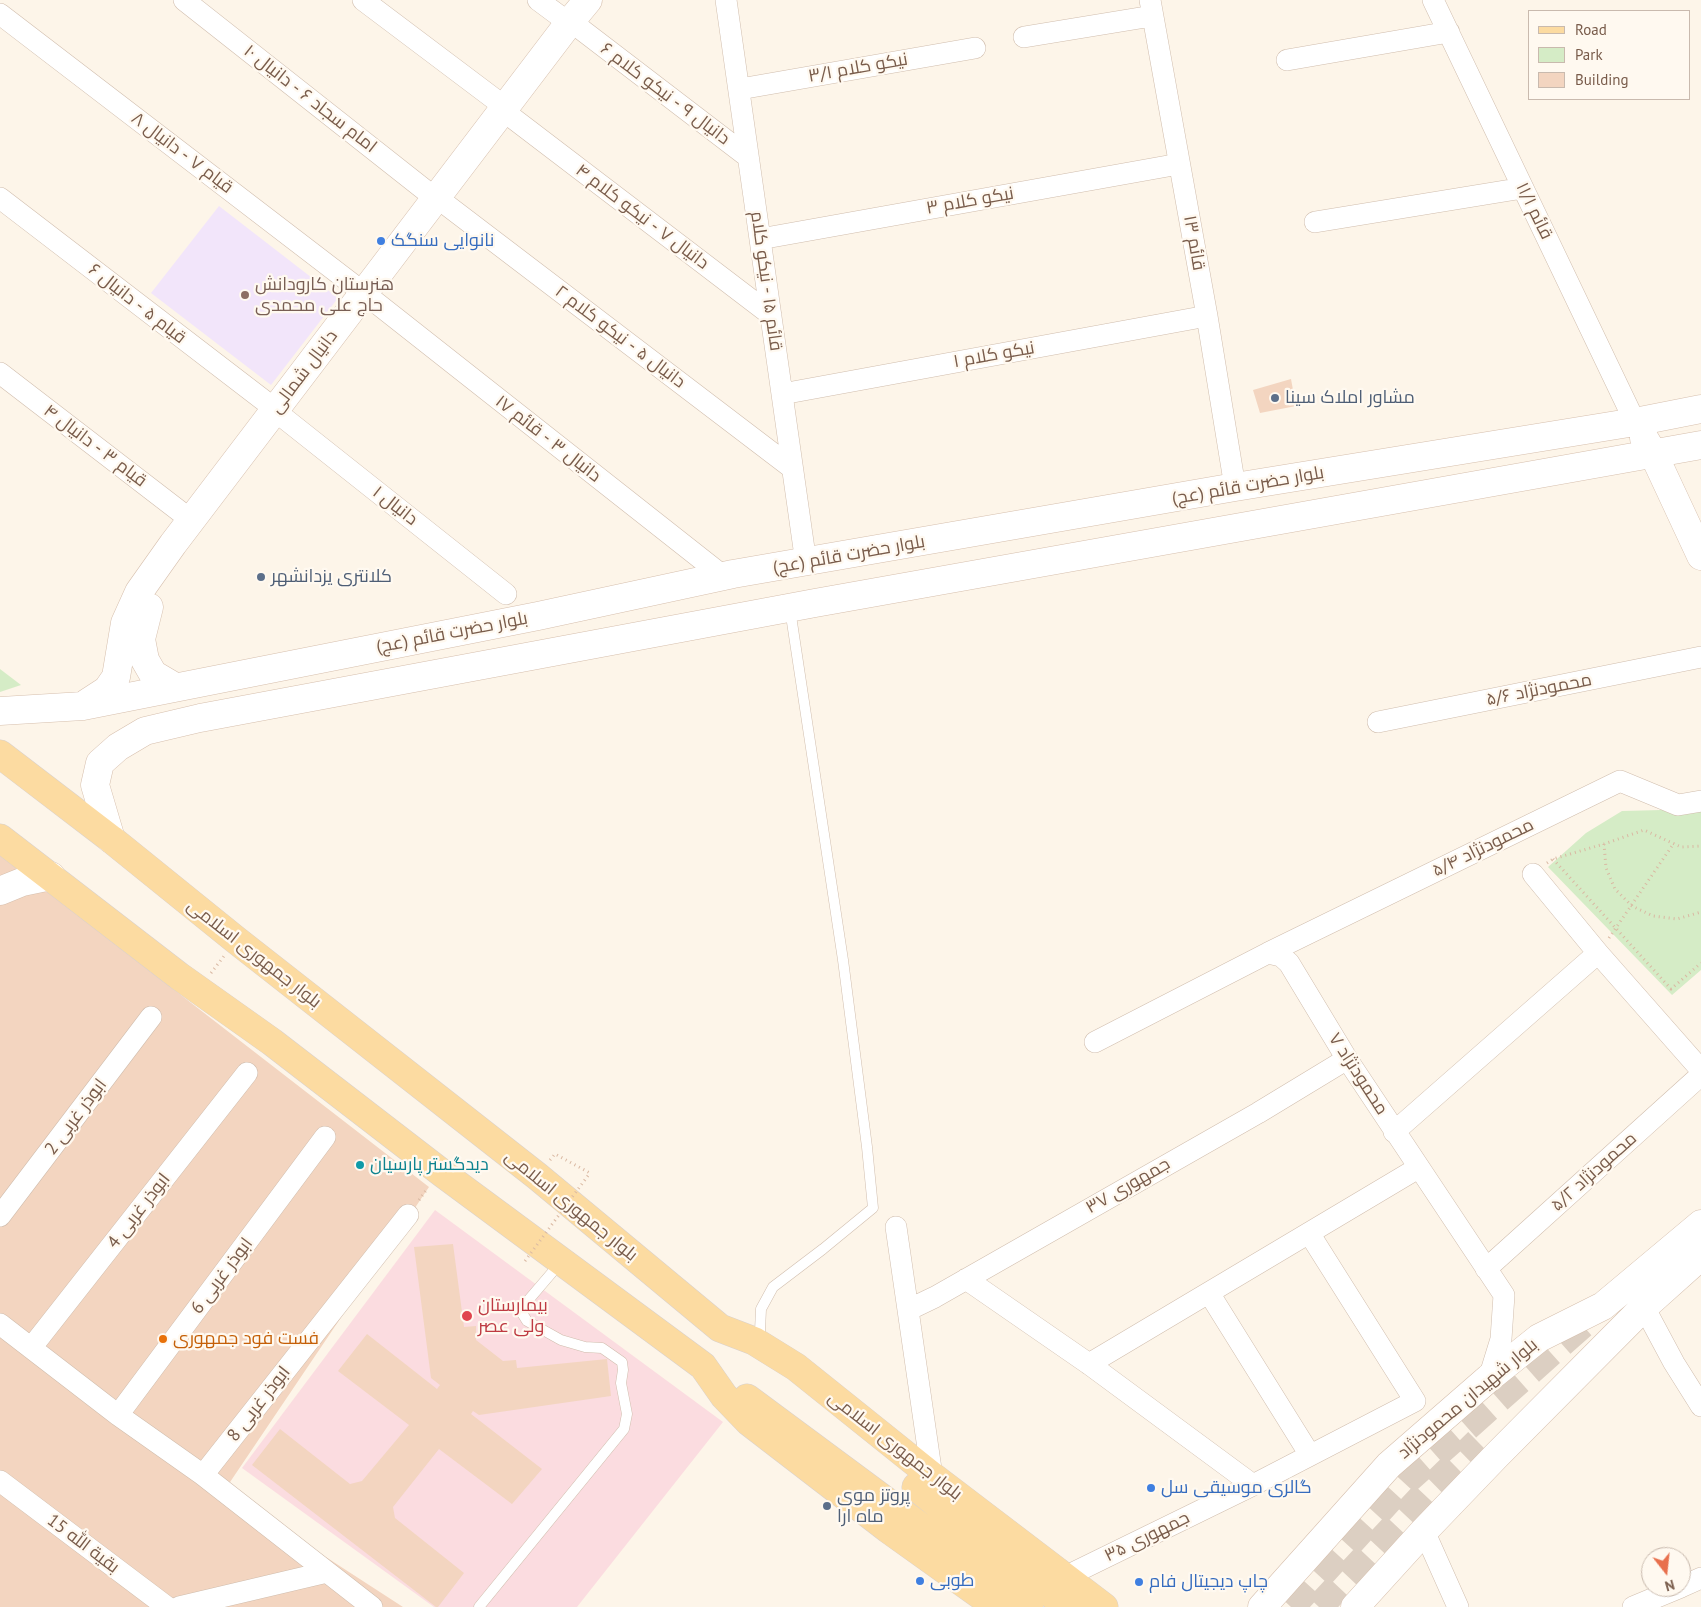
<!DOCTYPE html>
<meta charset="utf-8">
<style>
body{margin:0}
#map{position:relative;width:1701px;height:1607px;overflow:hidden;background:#fdf5e9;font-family:"PT Sans",sans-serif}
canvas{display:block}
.legend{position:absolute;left:1528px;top:10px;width:162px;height:90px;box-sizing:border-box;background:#fff9f0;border:1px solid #c9baae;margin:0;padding:6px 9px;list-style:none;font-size:15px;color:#795c4b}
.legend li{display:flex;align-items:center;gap:10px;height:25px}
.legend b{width:25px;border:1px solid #c9baae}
.north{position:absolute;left:1641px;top:1547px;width:50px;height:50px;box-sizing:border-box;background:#fff9f0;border:1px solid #c9baae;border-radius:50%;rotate:164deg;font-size:14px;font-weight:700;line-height:20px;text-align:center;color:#795c4b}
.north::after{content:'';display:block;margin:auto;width:18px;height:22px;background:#e8704d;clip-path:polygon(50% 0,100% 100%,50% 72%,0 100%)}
</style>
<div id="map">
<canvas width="1701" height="1607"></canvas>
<ul class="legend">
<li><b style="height:6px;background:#fcdba1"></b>Road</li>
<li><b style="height:14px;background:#d5ecc6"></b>Park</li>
<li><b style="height:14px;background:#f3d5c0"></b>Building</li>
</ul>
<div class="north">N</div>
</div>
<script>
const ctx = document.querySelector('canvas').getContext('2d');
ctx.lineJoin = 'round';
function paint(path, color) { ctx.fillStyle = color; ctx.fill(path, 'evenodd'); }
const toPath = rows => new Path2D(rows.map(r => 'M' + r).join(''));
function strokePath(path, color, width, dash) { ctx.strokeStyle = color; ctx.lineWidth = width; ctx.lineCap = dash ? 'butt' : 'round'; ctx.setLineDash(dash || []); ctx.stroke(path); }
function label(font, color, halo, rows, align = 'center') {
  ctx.font = font + ' "PT Sans",Cairo,sans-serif'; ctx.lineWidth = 4.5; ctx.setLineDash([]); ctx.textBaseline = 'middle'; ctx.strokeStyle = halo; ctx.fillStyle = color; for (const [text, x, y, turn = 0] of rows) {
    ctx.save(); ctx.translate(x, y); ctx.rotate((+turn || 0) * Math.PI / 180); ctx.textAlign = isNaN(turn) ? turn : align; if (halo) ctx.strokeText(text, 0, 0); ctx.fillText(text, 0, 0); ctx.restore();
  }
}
const education = toPath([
 [219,206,338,298,271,385,151,293]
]);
const medical = toPath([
 [435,1210,723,1422,577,1607,434,1607,242,1468]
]);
const green = toPath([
 [0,669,21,685,0,692],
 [1701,809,1701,970,1672,995,1548,867,1586,833,1622,811]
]);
const building = toPath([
 [1291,379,1296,406,1260,413,1253,390],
 [0,855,429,1187,224,1491,403,1607,0,1607],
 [453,1244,464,1327,476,1326,476,1340,503,1361,516,1360,517,1368,607,1359,611,1396,479,1415,473,1411,471,1414,542,1469,512,1504,439,1449,393,1507,395,1518,464,1573,438,1607,436,1607,252,1465,280,1429,350,1484,362,1481,409,1425,338,1371,367,1334,437,1389,440,1385,431,1378,414,1247]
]);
const primaryTunnel = toPath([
 [1291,1607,1407,1480,1592,1316],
 [1319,1607,1425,1494,1478,1442]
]);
const path = toPath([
 [1604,844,1606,868,1615,889,1632,906,1653,916,1677,919,1701,912],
 [1553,859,1671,989,1701,963],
 [1547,863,1553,859,1604,844,1644,830,1681,847,1701,846],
 [1609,938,1674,843],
 [211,973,224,956],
 [550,1160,555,1154,590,1173],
 [419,1200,427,1189]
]);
const lane = toPath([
 [754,1340,760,1331,761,1309,773,1287,823,1249,873,1208,867,1147,843,960,790,609],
 [479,1607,624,1429,627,1414,621,1383,623,1370,622,1362,602,1348,585,1347,561,1340,527,1321,522,1313,525,1304,561,1262]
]);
const street = toPath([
 [184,0,435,198],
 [363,0,505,107],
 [538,0,569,23],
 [726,0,806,563],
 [1150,0,1207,316,1235,487],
 [1433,0,1635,422],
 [0,14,364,293],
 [582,30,748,157],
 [1024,37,1152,16],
 [1287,60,1449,32],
 [740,89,975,48],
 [514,119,771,315],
 [0,198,275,409],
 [448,206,792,468],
 [1315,222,1523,188],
 [760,239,1179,164],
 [374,301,723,576],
 [0,373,191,520],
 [782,394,1207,316],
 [284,418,506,594],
 [1378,722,1701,657],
 [1533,874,1598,953,1701,1070],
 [1268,953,1620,781,1678,805,1701,801],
 [1095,1042,1268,953,1281,956,1289,963,1347,1059,1504,1295,1501,1339,1489,1378],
 [1394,1132,1598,953],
 [0,1216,151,1017],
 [896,1227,932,1476],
 [1486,1269,1701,1075],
 [966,1279,1089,1364,1253,1485],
 [1209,1293,1310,1455],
 [1644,1307,1674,1363,1701,1406],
 [908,1310,935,1297,1258,1113,1347,1059],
 [0,1324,118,1415,203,1475,372,1607],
 [31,1348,247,1073],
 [1089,1364,1418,1168],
 [118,1415,325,1137],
 [203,1475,408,1215],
 [0,1481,167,1607],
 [1424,1531,1458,1607],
 [1065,1577,1253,1485,1415,1401,1309,1233],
 [1681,1587,1701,1578],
 [179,1607,327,1572],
 [1633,1607,1681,1587]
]);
const secondary = toPath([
 [1644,438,1653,453,1701,556],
 [149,607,141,639,145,660,153,674,175,687],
 [87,703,107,690,116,677,125,623,139,592,173,544,569,23,588,0],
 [0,711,83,706,538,616,733,574,1235,487,1635,422,1701,409],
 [111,839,95,785,100,763,118,747,145,731,200,718,815,603,1701,445],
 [0,891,22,882,51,876],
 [1262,1607,1389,1465,1489,1378,1539,1338,1603,1306,1701,1224],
 [1355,1607,1424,1531,1496,1456,1644,1307,1701,1256]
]);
const primary = toPath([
 [0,754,111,839,236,940,537,1176,720,1328,754,1341,796,1367,932,1476,1104,1607],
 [0,838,179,976,272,1042,442,1173,703,1366,724,1396,749,1422,888,1529,997,1607],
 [747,1398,1029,1607],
 [916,1487,1002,1556,1068,1607]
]);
const pathBridge = toPath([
 [525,1261,590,1173]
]);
const markers = [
 [381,241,5,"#3f7fe0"],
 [245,295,5,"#8d6e63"],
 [1275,398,5,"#5c6f8a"],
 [261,577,5,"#5c6f8a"],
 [360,1165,5,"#0f9aa8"],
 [467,1316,6,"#e0444e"],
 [163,1339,5,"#e8710a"],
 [1151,1488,5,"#3f7fe0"],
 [827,1506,5,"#5c6f8a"],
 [920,1581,5,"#3f7fe0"],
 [1139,1582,5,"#3f7fe0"]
];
const streetNames = [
 ["نیکو کلام ۳/۱",858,68,-10],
 ["دانیال ۹ - نیکو کلام ۶",665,94,37],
 ["امام سجاد ۶ - دانیال ۱۰",310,99,38],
 ["قیام ۷ - دانیال ۸",182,153,37],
 ["نیکو کلام ۳",970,201,-10],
 ["قائم ۱۱/۱",1534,211,64],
 ["دانیال ۷ - نیکو کلام ۴",642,217,37],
 ["قائم ۱۳",1194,243,80],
 ["قائم ۱۵ - نیکو کلام",766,281,82],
 ["قیام ۵ - دانیال ۶",137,304,38],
 ["دانیال ۵ - نیکو کلام ۲",620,337,37],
 ["نیکو کلام ۱",994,355,-10],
 ["دانیال شمالی",304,372,-53],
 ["دانیال ۳ - قائم ۱۷",548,439,38],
 ["قیام ۳ - دانیال ۴",95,446,37],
 ["بلوار حضرت قائم (عج)",1248,486,-10],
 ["دانیال ۱",395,506,38],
 ["بلوار حضرت قائم (عج)",849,555,-10],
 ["بلوار حضرت قائم (عج)",452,633,-11],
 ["محمودنژاد ۵/۶",1539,690,-11],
 ["محمودنژاد ۵/۴",1483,848,-26],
 ["بلوار جمهوری اسلامی",254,954,38],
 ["محمودنژاد ۷",1358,1074,57],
 ["ابوذر غربی 2",76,1117,-53],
 ["محمودنژاد ۵/۲",1594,1172,-42],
 ["جمهوری ۳۷",1128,1186,-30],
 ["بلوار جمهوری اسلامی",571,1206,39],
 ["ابوذر غربی 4",139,1211,-52],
 ["ابوذر غربی 6",222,1276,-53],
 ["بلوار شهیدان محمودنژاد",1468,1399,-40],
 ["ابوذر غربی 8",259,1404,-52],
 ["بلوار جمهوری اسلامی",895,1446,38],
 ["جمهوری ۳۵",1147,1537,-26],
 ["بقیة الله 15",83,1544,37]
];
const shopNames = [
 ["نانوایی سنگک",391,241],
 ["گالری موسیقی سل",1161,1488],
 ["طوبی",930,1581],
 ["چاپ دیجیتال فام",1149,1582]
];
const educationNames = [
 ["هنرستان کارودانش",255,285],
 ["حاج علی محمدی",255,306]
];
const serviceNames = [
 ["مشاور املاک سینا",1285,398],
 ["کلانتری یزدانشهر",271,577],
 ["پروتز موی",837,1496],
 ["ماه ارا",837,1517]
];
const cultureNames = [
 ["دیدگستر پارسیان",370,1165]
];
const healthNames = [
 ["بیمارستان",478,1306],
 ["ولی عصر",478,1327]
];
const foodNames = [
 ["فست فود جمهوری",173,1339]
];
paint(education, '#f2e5fa');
paint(medical, '#fbdce0');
paint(green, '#d5ecc6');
paint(building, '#f3d5c0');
strokePath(primaryTunnel, '#dccfc2', 28, [28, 14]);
strokePath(lane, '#d0bdad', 11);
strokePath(street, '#d0bdad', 22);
strokePath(secondary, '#d6bfad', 29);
strokePath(primary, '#d9d1cd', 29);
strokePath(path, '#d9b8a2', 3, [1, 4]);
strokePath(lane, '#fff', 10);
strokePath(street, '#fff', 21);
strokePath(secondary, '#fff', 28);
strokePath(primary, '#fcdba1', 28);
strokePath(pathBridge, '#d9b8a2', 3, [1, 4]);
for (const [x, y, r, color] of markers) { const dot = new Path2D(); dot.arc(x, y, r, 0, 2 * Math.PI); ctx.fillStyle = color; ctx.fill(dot); strokePath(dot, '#fff9f0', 2); }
label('18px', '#795c4b', '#fff9f0', streetNames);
label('18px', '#366cbe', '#fff9f0', shopNames, 'left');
label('18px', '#785e54', '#fff9f0', educationNames, 'left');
label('18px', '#4e5e75', '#fff9f0', serviceNames, 'left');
label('18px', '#0d838f', '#fff9f0', cultureNames, 'left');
label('18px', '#be3a42', '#fff9f0', healthNames, 'left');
label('18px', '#c56008', '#fff9f0', foodNames, 'left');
</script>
